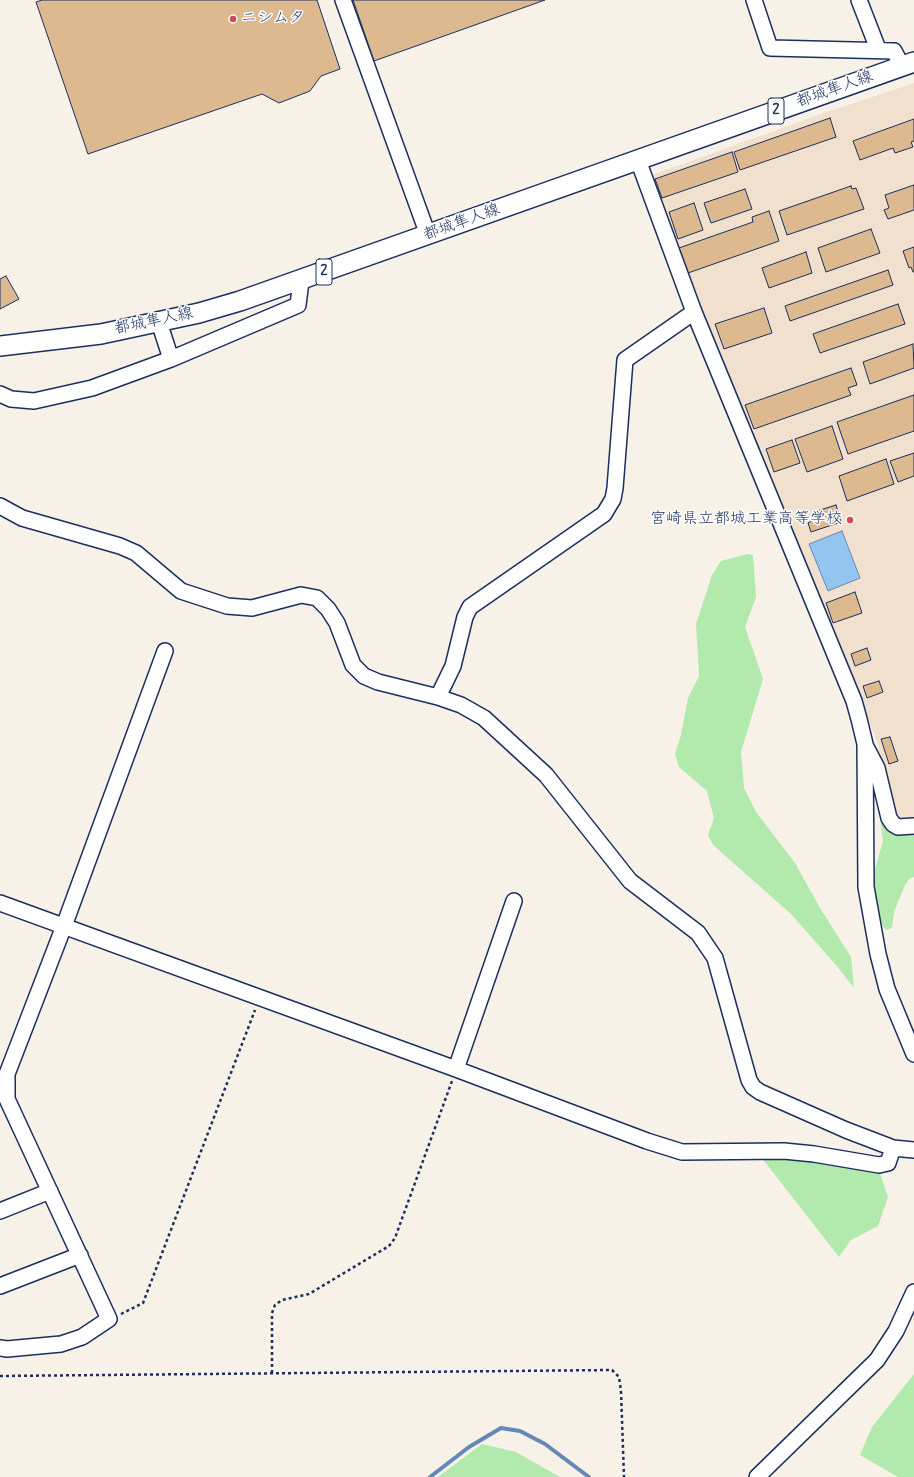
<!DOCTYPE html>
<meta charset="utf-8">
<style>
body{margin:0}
canvas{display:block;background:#f8f1e8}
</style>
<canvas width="914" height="1477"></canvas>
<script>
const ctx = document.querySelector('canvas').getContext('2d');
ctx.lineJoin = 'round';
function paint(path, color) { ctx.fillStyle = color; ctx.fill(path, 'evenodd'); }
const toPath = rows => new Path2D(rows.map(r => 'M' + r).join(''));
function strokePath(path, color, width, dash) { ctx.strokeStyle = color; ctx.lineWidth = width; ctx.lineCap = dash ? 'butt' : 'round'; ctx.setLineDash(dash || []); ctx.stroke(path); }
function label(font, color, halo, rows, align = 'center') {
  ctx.font = font + ' Mynerve,"Klee One",sans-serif'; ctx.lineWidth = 3; ctx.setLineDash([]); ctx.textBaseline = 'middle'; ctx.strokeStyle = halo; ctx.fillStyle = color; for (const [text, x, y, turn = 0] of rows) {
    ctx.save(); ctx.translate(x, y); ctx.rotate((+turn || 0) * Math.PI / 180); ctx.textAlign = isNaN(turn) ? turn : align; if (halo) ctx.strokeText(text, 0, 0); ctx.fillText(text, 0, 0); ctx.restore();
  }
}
const built = toPath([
 [914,83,914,823,899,824,891,810,877,741,695,299,652,175,818,115]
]);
const green = toPath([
 [747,554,753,555,756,597,745,627,763,679,741,752,744,788,756,812,795,863,820,908,851,957,854,988,836,965,791,914,713,845,708,835,714,818,707,791,679,767,675,754,681,735,688,698,699,676,696,624,712,575,721,561],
 [875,778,886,820,914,829,914,877,910,878,905,885,894,912,892,928,886,930,877,918,872,879,883,841],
 [761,1157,801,1159,879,1170,888,1197,878,1226,851,1240,839,1257],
 [914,1374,914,1477,898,1477,860,1455,872,1427],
 [482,1444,516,1452,560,1477,438,1477]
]);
const water = toPath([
 [842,531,860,578,828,591,809,544,842,531]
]);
const stream = toPath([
 [430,1477,469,1447,501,1428,520,1431,545,1444,589,1477]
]);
const building = toPath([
 [42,0,317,0,340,69,321,76,310,91,279,103,262,94,88,154,36,2,42,0],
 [353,0,545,0,374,61,353,0],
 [830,118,836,137,740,170,734,152,830,118],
 [914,119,914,141,911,142,913,147,895,153,893,148,860,160,853,141,914,119],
 [732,152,738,172,662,198,655,179,732,152],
 [914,185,914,210,888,219,884,210,889,208,885,195,914,185],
 [851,186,852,189,856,188,864,209,787,235,779,211,851,186],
 [745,189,752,209,711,223,704,203,745,189],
 [694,203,703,230,678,239,669,212,694,203],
 [769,211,779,241,688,273,679,248,753,222,752,217,769,211],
 [871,229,880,253,826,272,818,248,871,229],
 [914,247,914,272,913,272,911,267,909,268,903,251,914,247],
 [806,252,812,273,769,288,762,268,806,252],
 [888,270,893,285,790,321,785,306,888,270],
 [6,276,19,299,0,309,0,279,6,276],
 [898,304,905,324,820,353,813,334,898,304],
 [764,308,772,333,724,349,715,324,764,308],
 [913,344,914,368,870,384,863,362,913,344],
 [851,368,857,385,848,388,851,395,754,429,745,405,851,368],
 [914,395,914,431,848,454,837,422,914,395],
 [832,426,843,459,807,472,795,439,832,426],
 [792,440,800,463,774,472,766,449,792,440],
 [914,453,914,476,898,482,890,461,914,453],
 [886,459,894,484,847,501,839,476,886,459],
 [836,505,841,522,811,532,808,523,819,517,817,511,836,505],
 [855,592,862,613,833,623,826,603,855,592],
 [867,648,871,660,855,666,851,654,867,648],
 [879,681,883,692,867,698,863,686,879,681],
 [890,737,898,761,889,764,881,739,890,737]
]);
const path = toPath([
 [121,1314,143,1303,255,1010],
 [272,1373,272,1313,275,1305,282,1300,309,1294,389,1246,395,1238,452,1081],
 [0,1376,612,1370,619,1377,621,1391,624,1477]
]);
const minor = toPath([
 [343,0,428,235],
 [754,0,770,48,894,51,902,66],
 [859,0,878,49],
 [638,160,694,312,854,701,859,719,865,744,866,887,878,954,887,989,914,1054],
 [159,322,171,359],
 [0,394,11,399,34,401,92,388,171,359,298,305,301,281],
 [0,506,22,518,120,546,136,553,181,591,227,606,252,608,301,595,317,598,328,609,337,623,353,665,364,676,378,682,438,697,461,705,484,718,546,775,630,881,698,933,715,958,749,1080,753,1087,760,1092,846,1130,893,1148,914,1150],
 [438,697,453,666,465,617,470,607,604,514,613,499,615,488,625,360,694,312],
 [866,747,877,768,889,818,893,824,898,827,914,826],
 [0,903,456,1069,647,1141,682,1152,784,1151,814,1154,879,1165,888,1163,893,1148],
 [456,1069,514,901],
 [0,1211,50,1191],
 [0,1286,80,1255],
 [0,1348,7,1349,61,1344,82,1337,109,1319,7,1099,7,1074,64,926,165,651],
 [757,1477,877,1360,896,1331,914,1292]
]);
const major = toPath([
 [0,346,101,334,199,313,240,301,914,62]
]);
const markers = [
 [233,19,4,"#d1495b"],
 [850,520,4,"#d1495b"]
];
const shields = [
 [776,111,16],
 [324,272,16]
];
const shieldNames = [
 ["2",776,111],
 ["2",324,272]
];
const poiNames = [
 ["ニシムタ",241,19],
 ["宮崎県立都城工業高等学校",842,520,"right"]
];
const streetNames = [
 ["都城隼人線",835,90,-20],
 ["都城隼人線",462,223,-20],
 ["都城隼人線",154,322,-12]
];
paint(built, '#f0e0cd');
paint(green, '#b2eaad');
paint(water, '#94c5f0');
strokePath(water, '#6489b6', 1);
strokePath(stream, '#6489b6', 4);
paint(building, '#dcb98e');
strokePath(building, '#1b2f5e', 1);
strokePath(minor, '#1b2f5e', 18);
strokePath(major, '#1b2f5e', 22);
strokePath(path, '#1b2f5e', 2.5, [3, 3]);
strokePath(minor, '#fff', 15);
strokePath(major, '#fff', 19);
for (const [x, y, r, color] of markers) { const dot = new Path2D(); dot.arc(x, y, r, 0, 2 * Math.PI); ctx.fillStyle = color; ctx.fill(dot); strokePath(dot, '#fff', 1.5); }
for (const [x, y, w] of shields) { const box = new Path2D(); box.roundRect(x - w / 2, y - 13, w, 26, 3); ctx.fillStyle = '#fff'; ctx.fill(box); strokePath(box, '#1b2f5e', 1); }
label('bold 15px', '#1b2f5e', null, shieldNames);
label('16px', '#1b2f5e', '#fff', poiNames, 'left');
label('16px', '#1b2f5e', '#fff', streetNames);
</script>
